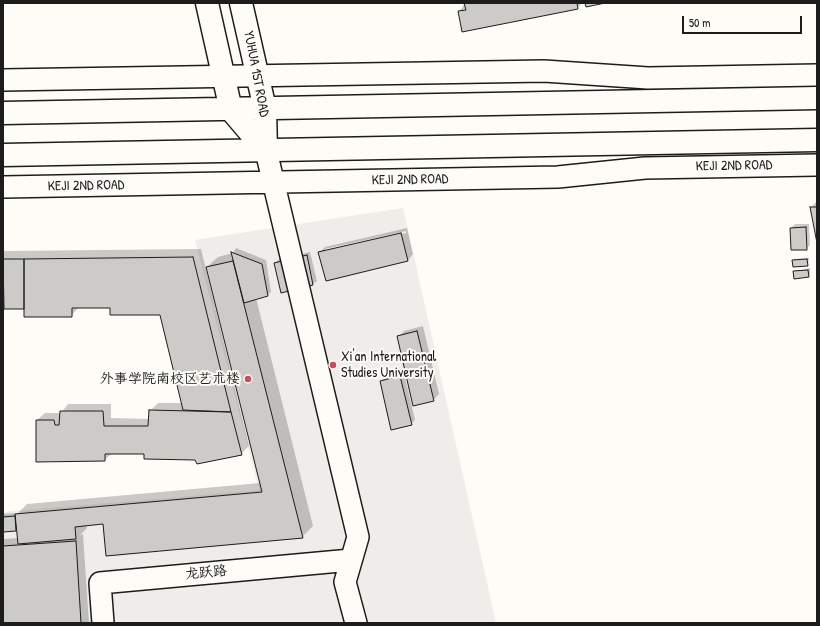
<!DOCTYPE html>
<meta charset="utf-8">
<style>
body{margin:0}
#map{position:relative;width:820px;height:626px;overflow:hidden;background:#fdfcf7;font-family:"Patrick Hand",sans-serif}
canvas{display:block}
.frame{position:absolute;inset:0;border:4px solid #1c1c1c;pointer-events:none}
.scale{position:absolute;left:682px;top:16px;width:120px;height:18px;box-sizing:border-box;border:2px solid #1c1c1c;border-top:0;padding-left:5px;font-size:12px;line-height:14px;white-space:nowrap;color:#1c1c1c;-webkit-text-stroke:3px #fdfcf7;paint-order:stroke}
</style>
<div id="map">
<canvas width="820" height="626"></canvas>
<div class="frame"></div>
<div class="scale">50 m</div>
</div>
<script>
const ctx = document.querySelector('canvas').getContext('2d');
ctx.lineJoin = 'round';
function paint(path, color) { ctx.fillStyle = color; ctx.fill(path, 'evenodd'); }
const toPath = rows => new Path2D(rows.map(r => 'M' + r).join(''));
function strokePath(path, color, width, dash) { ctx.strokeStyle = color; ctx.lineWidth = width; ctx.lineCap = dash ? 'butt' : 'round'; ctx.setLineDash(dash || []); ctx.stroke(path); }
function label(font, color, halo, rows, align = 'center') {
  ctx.font = font + ' "Patrick Hand","LXGW WenKai TC",sans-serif'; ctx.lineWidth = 4; ctx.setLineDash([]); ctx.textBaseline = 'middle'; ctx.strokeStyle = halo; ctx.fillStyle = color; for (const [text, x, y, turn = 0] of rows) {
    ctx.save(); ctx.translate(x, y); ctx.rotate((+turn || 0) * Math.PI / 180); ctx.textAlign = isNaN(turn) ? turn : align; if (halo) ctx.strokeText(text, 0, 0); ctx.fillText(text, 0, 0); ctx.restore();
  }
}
const built = toPath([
 [403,208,496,623,3,623,3,512,259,490,195,240]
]);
const shadow = toPath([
 [465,3,582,3,578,8,459,12],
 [817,201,817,237,811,207],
 [795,224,809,224,810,245,806,249,791,228],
 [407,228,413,254,408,260,320,252,325,247],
 [406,231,406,233,325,252,325,249],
 [236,248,266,260,271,292,267,295,256,298,313,526,302,537,103,523,86,525,87,528,80,535,83,534,89,623,3,623,3,539,18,538,17,528,15,530,3,531,3,514,18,513,27,504,260,483,207,267,218,257,233,253],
 [201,249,249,446,241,454,196,459,145,453,112,453,105,460,37,420,45,413,61,413,68,404,111,404,111,418,150,419,150,411,158,403,182,403,161,314,111,307,79,307,71,316,3,306,3,251],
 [310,252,317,281,313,284,281,291,275,263,279,259],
 [809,258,808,265,793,261,795,259],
 [810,268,810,274,809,276,794,272],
 [423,326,439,394,433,400,398,337,404,331],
 [404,373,415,420,411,424,381,381,385,378]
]);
const building = toPath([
 [464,3,577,3,578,9,462,32,458,11,466,10,464,3],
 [585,3,605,3,586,7,585,3],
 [810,207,817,207,817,243,810,207],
 [806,227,807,250,791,250,790,228,806,227],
 [401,233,408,261,326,281,318,252,401,233],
 [231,252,262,264,268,296,244,303,231,252],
 [307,255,313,285,281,293,274,263,307,255],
 [193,257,231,412,183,410,160,315,110,315,110,308,72,308,72,317,24,317,24,259,193,257],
 [3,259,24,259,24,309,4,309,3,259],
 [807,259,808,266,793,267,792,260,807,259],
 [233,261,303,538,106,556,103,524,75,527,76,539,18,544,15,514,262,492,206,267,233,261],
 [808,270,809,277,794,279,793,271,808,270],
 [417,331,434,401,413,406,397,336,417,331],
 [400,376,412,425,391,430,380,381,400,376],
 [149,410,231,412,242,455,197,464,195,460,144,459,144,454,105,454,105,461,36,462,36,420,54,420,55,425,59,425,60,411,103,411,104,426,148,426,149,410],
 [15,516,16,531,3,532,3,517,15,516],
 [76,541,81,623,3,623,3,546,76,541]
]);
const minor = toPath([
 [3,80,544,71,648,78,817,75],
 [266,151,358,537,345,582,356,623],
 [3,187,558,177,645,168,817,165],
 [103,623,100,583,351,560]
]);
const major = toPath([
 [207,3,231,110,266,151],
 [241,3,265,109,266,151],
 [3,113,817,98],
 [3,155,817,140]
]);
const markers = [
 [333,365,4,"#d1495b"],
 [248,379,4,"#d1495b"]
];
const streetNames = [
 ["YUHUA 1ST ROAD",256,74,79],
 ["KEJI 2ND ROAD",734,166,-1],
 ["KEJI 2ND ROAD",410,180,-1],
 ["KEJI 2ND ROAD",86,186,-1],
 ["龙跃路",206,573,-5]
];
const poiNames = [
 ["Xi'an International",341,357],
 ["Studies University",341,373],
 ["外事学院南校区艺术楼",240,379,"right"]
];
paint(built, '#eeede9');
paint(shadow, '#0003');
paint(building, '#cccbc8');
strokePath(building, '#1c1c1c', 1);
strokePath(minor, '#1c1c1c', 24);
strokePath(major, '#1c1c1c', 25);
strokePath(minor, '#fdfcf7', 21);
strokePath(major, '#fdfcf7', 22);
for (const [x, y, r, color] of markers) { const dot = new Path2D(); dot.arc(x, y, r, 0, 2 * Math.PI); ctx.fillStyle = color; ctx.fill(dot); strokePath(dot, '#fdfcf7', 1.5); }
label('14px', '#1c1c1c', '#fdfcf7', streetNames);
label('14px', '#1c1c1c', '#fdfcf7', poiNames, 'left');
</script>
